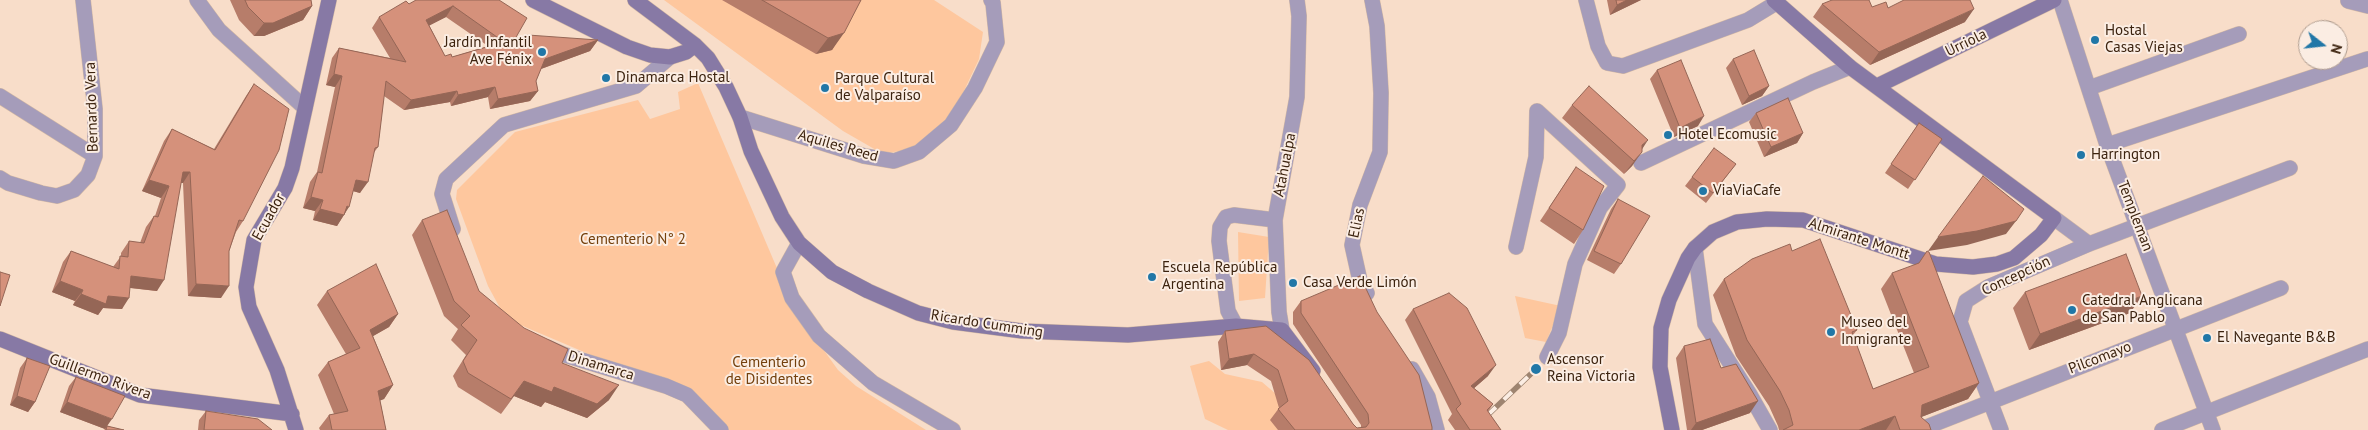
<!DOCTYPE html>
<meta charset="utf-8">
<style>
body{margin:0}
#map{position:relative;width:2368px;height:430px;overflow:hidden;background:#f8ddc9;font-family:"PT Sans",sans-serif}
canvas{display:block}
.north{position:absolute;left:2298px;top:20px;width:50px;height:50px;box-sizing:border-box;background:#fbede3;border:1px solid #af9c8e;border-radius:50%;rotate:106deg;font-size:14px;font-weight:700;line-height:20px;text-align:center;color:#3c230f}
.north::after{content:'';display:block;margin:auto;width:18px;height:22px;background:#2177a7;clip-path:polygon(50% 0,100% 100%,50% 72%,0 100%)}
</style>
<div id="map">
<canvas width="2368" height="430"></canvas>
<div class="north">N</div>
</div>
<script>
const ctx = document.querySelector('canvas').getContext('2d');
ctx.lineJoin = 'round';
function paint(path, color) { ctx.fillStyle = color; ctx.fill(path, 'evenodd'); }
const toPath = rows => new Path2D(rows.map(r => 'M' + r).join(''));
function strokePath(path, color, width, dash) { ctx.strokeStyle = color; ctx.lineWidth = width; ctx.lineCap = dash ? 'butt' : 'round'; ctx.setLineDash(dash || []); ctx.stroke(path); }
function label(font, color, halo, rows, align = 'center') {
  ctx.font = font + ' "PT Sans",sans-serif'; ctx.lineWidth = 4; ctx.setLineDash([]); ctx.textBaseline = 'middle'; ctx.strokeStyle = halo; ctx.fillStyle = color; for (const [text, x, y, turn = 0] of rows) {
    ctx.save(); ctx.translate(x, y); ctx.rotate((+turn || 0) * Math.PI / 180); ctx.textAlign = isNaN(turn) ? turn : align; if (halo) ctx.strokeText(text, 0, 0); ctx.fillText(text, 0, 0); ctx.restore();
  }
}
const green = toPath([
 [664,0,934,0,983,32,979,59,953,114,921,147,883,154,843,131],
 [698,83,782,280,818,342,838,370,856,386,926,430,713,430,676,391,518,324,500,308,488,286,456,199,457,190,515,132,638,100,650,119,680,109,678,92],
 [1238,232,1269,237,1265,298,1239,301],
 [1515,296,1561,306,1546,342,1525,338],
 [1209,361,1225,374,1262,382,1283,400,1282,430,1228,430,1205,419,1190,366]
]);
const street = toPath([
 [197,0,219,30,305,108],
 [1586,0,1598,46,1607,63,1623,66,1748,20,1776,3],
 [2060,0,2107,145,2213,430],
 [2348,1,2368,6],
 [2089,88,2239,34],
 [0,96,95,156],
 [1537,111,1618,185,1600,208,1575,264,1559,333,1547,357],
 [740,117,864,156,894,161,919,152,951,125,975,88,997,42,993,3,991,0],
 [2107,145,2367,59],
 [1641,163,1813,82,1850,67],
 [0,178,8,183,41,193,57,196,74,190,88,175,95,156,95,109,83,0],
 [2054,218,2089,244],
 [453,229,442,194,446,179,504,125,636,86,670,57],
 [799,243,783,272,792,298,819,336,873,383,953,430],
 [1516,247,1536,157,1537,111],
 [1695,248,1705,324,1749,393,1770,430],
 [1367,293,1360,281,1352,245,1360,205,1380,152,1381,93,1377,26,1372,0],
 [1236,326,1228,311,1219,241,1220,227,1226,217,1234,215,1275,220],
 [1282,330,1279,312,1275,220,1297,97,1299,16,1297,0],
 [547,347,565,355,666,386,687,395,721,430],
 [1412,369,1428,397,1437,430],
 [1919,430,2281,288],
 [2001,430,1960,322,1966,301,1988,287,2089,244,2290,168],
 [2162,430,2368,349]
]);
const secondary = toPath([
 [533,0,627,47,650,55,670,57,686,52,695,45],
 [635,0,695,45,708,58,726,87,740,117,751,151,782,217,799,243,832,272,868,291,918,313,953,322,1022,331,1128,335,1236,326,1282,330,1313,371],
 [1877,86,2054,0],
 [0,339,140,395,292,414],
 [296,430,277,370,249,307,246,287,254,240,285,188,292,168,329,0],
 [1672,430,1660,367,1661,328,1669,300,1688,258,1695,248,1713,232,1737,222,1767,219,1803,220,1936,264,1973,267,1997,264,2014,258,2041,235,2054,218,1850,67,1774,0]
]);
const rail = toPath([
 [1472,430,1536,369]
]);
const wall = toPath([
 [230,0,311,0,312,6,303,20,264,36,254,36,239,20],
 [499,0,515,39,598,40,590,51,541,69,536,81,538,91,530,101,490,109,488,97,451,106,450,102,404,110,384,96,378,147,373,154,360,193,353,191,345,213,337,226,313,220,315,211,303,208,310,182,317,172,335,87,326,85,332,58,339,48,390,58,372,28,379,17,409,4],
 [446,17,488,46,452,57,445,56,429,25],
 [722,0,861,0,832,50,816,54],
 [1607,0,1641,0,1610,15],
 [1822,4,1888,8,1965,22,1870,65,1813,17],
 [1733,59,1769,86,1762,96,1742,105,1726,68],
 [1657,70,1698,126,1674,137,1650,79],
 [254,84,243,221,236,232,229,251,221,298,188,296,183,183,181,183,157,291,130,288,122,309,103,308,98,315,73,305,75,301,52,292,63,262,71,251,113,267,121,256,121,253,129,241,140,243,146,227,154,216,155,216,161,198,142,191,164,141,172,129,214,149,246,96],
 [1572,105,1642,149,1632,166,1624,174,1562,118],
 [1756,113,1803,133,1797,143,1764,157,1749,122],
 [1919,123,1942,139,1908,189,1885,173],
 [1736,164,1706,203,1685,186,1692,177],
 [1576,167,1583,230,1574,244,1540,221],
 [1618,199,1621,264,1614,274,1587,260,1611,209],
 [422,220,479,291,562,363,609,400,587,418,545,402,541,407,514,396,501,414,458,387,453,376,466,355,451,340,458,329,444,316,412,235],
 [1792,251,1857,330,1853,335,1873,389,1914,373,1881,289,1892,273,1979,383,1968,399,1921,417,1931,430,1779,430,1778,426,1769,406,1736,356,1713,295,1724,279],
 [327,291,398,314,389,327,373,336,393,385,384,399,380,400,386,430,320,430,319,428,329,415,334,414,318,375,328,362,346,354,317,305],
 [2025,292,2130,313,2029,350,2013,308],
 [1301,301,1432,430,1278,430,1270,420,1279,408,1271,381,1247,365,1221,370,1218,342,1225,331,1266,326,1353,424,1357,428,1361,427,1361,425,1293,324,1293,312],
 [1413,309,1488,376,1474,388,1493,404,1488,412,1501,430,1455,430,1448,420,1452,414,1405,320],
 [1684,346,1750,413,1702,430,1687,430,1676,358],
 [27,358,35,402,28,412,10,405,20,368],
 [76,377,107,426,124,430,104,430,105,429,60,412,69,386],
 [206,411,272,430,198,430,199,420]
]);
const shadedWall = toPath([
 [1627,0,1641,0,1610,15,1617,5],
 [312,6,303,20,264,36,254,36,264,23],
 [453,6,446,17,419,31,426,20],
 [1974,9,1965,22,1870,65,1879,52],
 [844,33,832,50,816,54,828,38],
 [598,40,590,51,538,70,545,59],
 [334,74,342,76,335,87,326,85],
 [1769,86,1762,96,1742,105,1749,96],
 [495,87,488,97,451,106,458,95],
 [457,91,450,102,404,110,411,100],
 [538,91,530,101,490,109,498,99],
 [1704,116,1698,126,1674,137,1680,128],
 [1803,133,1797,143,1764,157,1771,147],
 [1648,140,1639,154,1642,145],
 [1642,152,1632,166,1624,174,1634,161],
 [183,172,190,172,183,183,175,183],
 [149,180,169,186,161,198,142,191],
 [356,180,368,182,360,193,349,190],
 [311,197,323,200,315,211,303,208],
 [347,206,349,207,337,226,313,220,320,209],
 [2016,221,2006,234,1967,245,1928,251,1938,237],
 [131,276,164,280,157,291,123,287],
 [60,281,83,290,75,301,52,292],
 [196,284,229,286,221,298,188,296],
 [81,294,108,296,129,298,122,309,103,308,98,315,73,305],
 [2142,296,2130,313,2029,350,2040,334],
 [398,314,389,327,361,343,370,330],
 [1254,354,1247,365,1221,370,1229,359],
 [1496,365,1488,376,1464,397,1471,386],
 [524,381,554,387,619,385,609,400,587,418,545,402,541,407,514,396,501,414],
 [1979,383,1968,399,1911,421,1922,405],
 [393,385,384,399,369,405,378,391],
 [17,396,35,402,28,412,10,405],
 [1758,401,1750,413,1702,430,1691,430,1696,423],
 [67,402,112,419,105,429,60,412],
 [1895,416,1886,430,1859,430]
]);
const building = toPath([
 [245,0,311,0,312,6,273,23,264,23,248,7,245,0],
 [416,0,499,0,527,18,515,39,528,35,598,40,545,59,536,81,538,91,498,99,495,87,458,95,457,91,411,100,386,81,378,147,375,148,368,182,356,180,349,207,347,206,344,215,320,209,323,200,311,197,318,172,322,173,342,76,334,74,339,48,406,62,379,17,406,1,409,4,416,0],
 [453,6,504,42,452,57,451,54,445,56,426,20,453,6],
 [762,0,861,0,844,33,828,38,762,0],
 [1616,0,1627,0,1617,5,1616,0],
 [1832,0,1869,0,1872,7,1886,2,1888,8,1904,0,1970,0,1974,9,1879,52,1822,4,1832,0],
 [1754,50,1769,86,1749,96,1733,59,1754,50],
 [1681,60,1704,116,1680,128,1657,70,1681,60],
 [254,84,289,109,279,150,243,221,239,220,229,251,229,286,196,284,190,172,183,172,164,280,131,276,129,298,108,296,106,304,81,294,83,290,60,281,71,251,119,269,120,256,128,257,129,241,144,243,154,216,158,217,169,186,149,180,172,129,215,150,254,84],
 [1589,86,1648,140,1642,145,1642,152,1634,161,1572,105,1589,86],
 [1788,98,1803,133,1771,147,1756,113,1788,98],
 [1919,123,1942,139,1915,180,1891,164,1919,123],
 [1714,148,1736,164,1713,193,1692,177,1714,148],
 [1576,167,1604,186,1583,230,1549,208,1576,167],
 [1983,176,2024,209,2016,221,1977,231,1938,237,1983,176],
 [1618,199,1650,216,1621,264,1594,251,1618,199],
 [447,210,479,291,524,328,568,349,562,363,619,385,597,404,554,387,552,392,524,381,511,399,468,373,463,361,477,340,461,325,470,316,454,301,422,220,447,210],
 [1820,239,1857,330,1852,332,1873,389,1929,367,1892,273,1919,263,1927,251,1929,252,1979,383,1922,405,1921,417,1929,424,1931,430,1900,430,1895,416,1859,430,1783,430,1793,425,1789,410,1780,391,1747,340,1724,279,1752,259,1790,244,1792,251,1820,239],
 [2126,254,2142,296,2040,334,2025,292,2126,254],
 [376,264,398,314,370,330,393,385,378,391,386,430,332,430,329,415,348,411,328,362,360,348,327,291,376,264],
 [0,272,10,275,0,306,0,272],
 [1360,276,1377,312,1419,375,1432,427,1432,430,1295,430,1278,409,1288,401,1278,370,1254,354,1229,359,1225,331,1266,326,1309,360,1353,424,1357,428,1366,427,1369,423,1368,414,1301,313,1301,301,1360,276],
 [1449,293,1467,308,1496,365,1471,386,1493,404,1487,410,1501,430,1470,430,1456,409,1461,404,1413,309,1449,293],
 [1710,339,1721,368,1736,364,1758,401,1696,423,1684,346,1710,339],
 [27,358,50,366,35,402,17,396,27,358],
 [76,377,125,396,112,419,67,402,76,377],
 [206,411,258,419,272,430,204,430,206,411],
 [107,426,124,430,106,430,107,426]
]);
const markers = [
 [2095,40,5,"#2177a7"],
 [542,52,5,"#2177a7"],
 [606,78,5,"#2177a7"],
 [825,88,5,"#2177a7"],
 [1668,135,5,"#2177a7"],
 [2081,155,5,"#2177a7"],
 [1703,191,5,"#2177a7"],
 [1152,277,5,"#2177a7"],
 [1293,283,5,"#2177a7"],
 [2072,310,5,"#2177a7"],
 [1831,332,5,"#2177a7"],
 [2207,338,5,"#2177a7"],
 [1536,369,6,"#2177a7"]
];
const poiNames = [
 ["Hostal",2105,31],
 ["Casas Viejas",2105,48],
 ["Jardín Infantil",532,43,"right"],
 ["Ave Fénix",532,60,"right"],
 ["Dinamarca Hostal",616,78],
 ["Parque Cultural",835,79],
 ["de Valparaíso",835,96],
 ["Hotel Ecomusic",1678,135],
 ["Harrington",2091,155],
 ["ViaViaCafe",1713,191],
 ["Escuela República",1162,268],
 ["Argentina",1162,285],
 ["Casa Verde Limón",1303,283],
 ["Catedral Anglicana",2082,301],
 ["de San Pablo",2082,318],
 ["Museo del",1841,323],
 ["Inmigrante",1841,340],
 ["El Navegante B&B",2217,338],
 ["Ascensor",1547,360],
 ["Reina Victoria",1547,377]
];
const streetNames = [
 ["Urriola",1966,43,-26],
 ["Bernardo Vera",92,107,-92],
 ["Aquiles Reed",838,146,16],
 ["Atahualpa",1285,165,-79],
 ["Templeman",2135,216,69],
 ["Ecuador",269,217,-61],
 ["Elias",1357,223,-78],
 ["Almirante Montt",1859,239,18],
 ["Concepción",2016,276,-25],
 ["Ricardo Cumming",987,324,9],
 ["Pilcomayo",2100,358,-21],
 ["Dinamarca",601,366,17],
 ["Guillermo Rivera",100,377,20]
];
const parkNames = [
 ["Cementerio N° 2",633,240],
 ["Cementerio",769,363],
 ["de Disidentes",769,380]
];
paint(green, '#fec79e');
strokePath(street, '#d2b8a4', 16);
strokePath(secondary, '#d2b8a4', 16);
strokePath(street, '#a59cba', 15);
strokePath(secondary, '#8779a5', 15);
strokePath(rail, '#9e8470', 5.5);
strokePath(rail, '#fbede3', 4, [11]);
paint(wall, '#b77d6a');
paint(shadedWall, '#956656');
paint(building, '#d5917b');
strokePath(building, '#956656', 1);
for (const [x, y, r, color] of markers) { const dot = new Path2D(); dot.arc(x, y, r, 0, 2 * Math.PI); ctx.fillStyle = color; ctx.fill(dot); strokePath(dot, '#fbede3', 2); }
label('15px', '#3c230f', '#fbede3', poiNames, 'left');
label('15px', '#3c230f', '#fbede3', streetNames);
label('15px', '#74400c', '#fbede3', parkNames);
</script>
